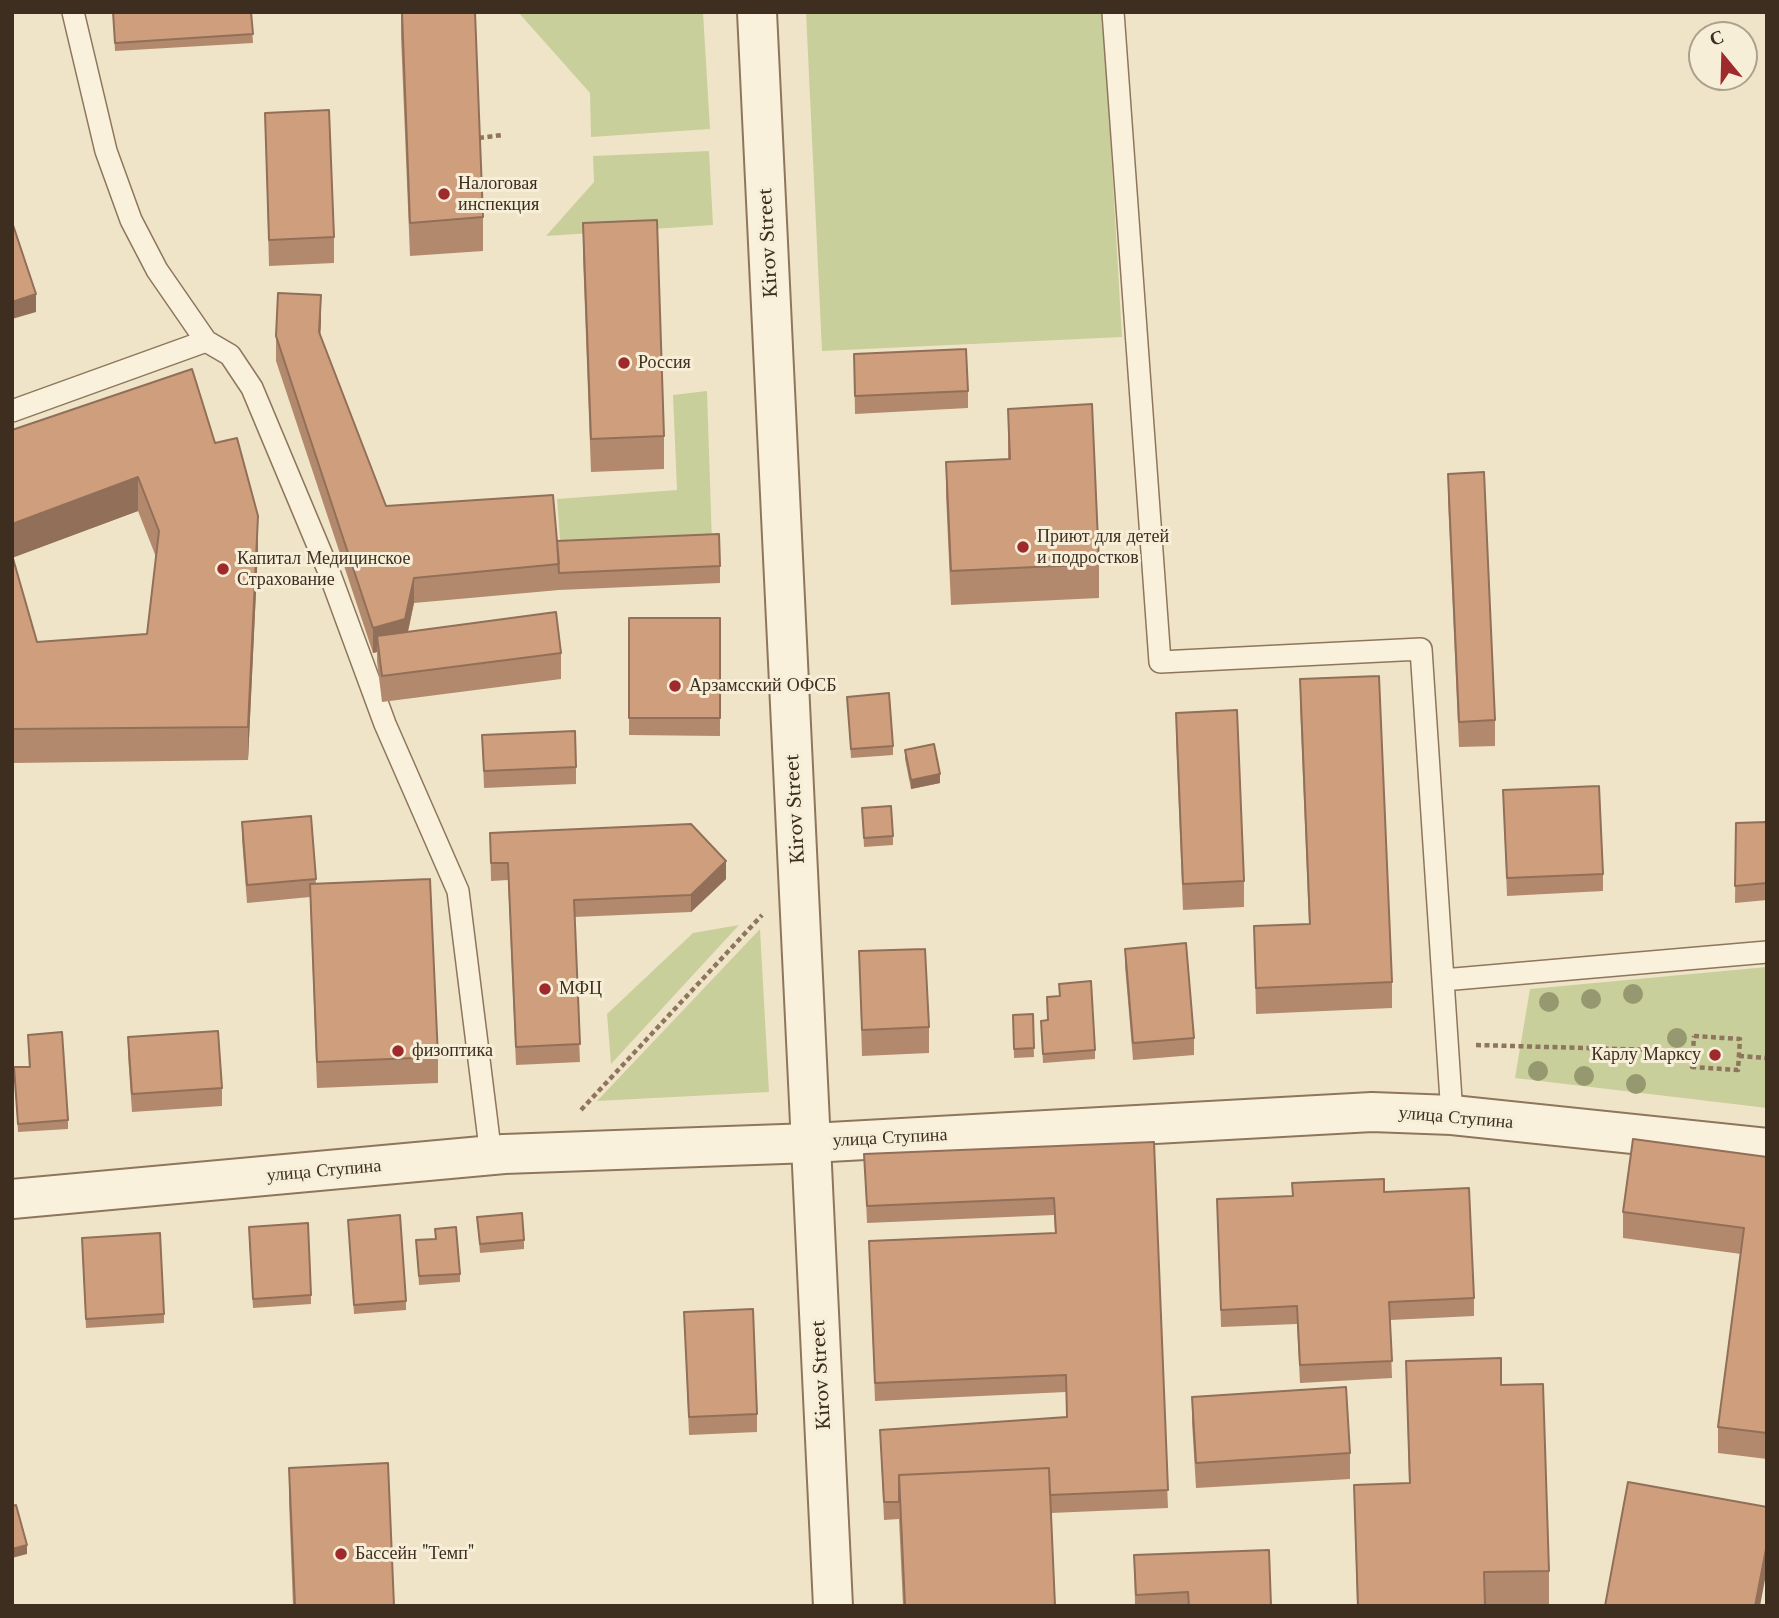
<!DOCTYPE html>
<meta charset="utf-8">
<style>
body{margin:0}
#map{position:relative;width:1779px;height:1618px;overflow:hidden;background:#f0e4c8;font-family:"Libre Baskerville",serif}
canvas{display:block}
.frame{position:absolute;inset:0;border:14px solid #3d2e20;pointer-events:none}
.north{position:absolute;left:1688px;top:21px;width:70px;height:70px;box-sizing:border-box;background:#f7eed8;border:2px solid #ada18e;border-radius:50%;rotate:341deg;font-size:19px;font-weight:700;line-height:28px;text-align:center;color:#3d2e20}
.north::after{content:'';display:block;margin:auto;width:24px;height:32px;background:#9e2a2b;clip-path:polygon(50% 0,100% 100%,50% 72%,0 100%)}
</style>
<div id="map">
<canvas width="1779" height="1618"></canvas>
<div class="frame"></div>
<div class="north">С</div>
</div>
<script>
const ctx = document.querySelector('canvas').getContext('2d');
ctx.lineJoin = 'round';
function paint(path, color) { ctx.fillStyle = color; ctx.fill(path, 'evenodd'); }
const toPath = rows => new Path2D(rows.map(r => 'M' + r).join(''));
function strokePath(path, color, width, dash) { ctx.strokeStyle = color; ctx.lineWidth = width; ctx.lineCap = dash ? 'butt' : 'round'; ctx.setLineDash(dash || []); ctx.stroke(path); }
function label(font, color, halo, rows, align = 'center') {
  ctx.font = font + ' "Libre Baskerville",serif'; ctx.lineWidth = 6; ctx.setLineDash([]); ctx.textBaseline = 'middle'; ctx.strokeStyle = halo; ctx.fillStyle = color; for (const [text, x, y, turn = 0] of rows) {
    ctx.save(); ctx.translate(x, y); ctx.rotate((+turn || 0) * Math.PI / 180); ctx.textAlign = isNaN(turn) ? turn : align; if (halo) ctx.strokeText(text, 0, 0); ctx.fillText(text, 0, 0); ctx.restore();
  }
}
const green = toPath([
 [518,12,703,12,710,129,591,137,590,93],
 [806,12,1103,12,1122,337,822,351],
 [709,151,713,225,546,236,594,182,593,156],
 [707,391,712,543,561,552,557,499,677,490,673,395],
 [739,925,611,1064,607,1014,693,933],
 [760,929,769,1092,597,1101],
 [1767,967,1767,1108,1515,1078,1530,989]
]);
const path = toPath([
 [479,138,502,135],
 [1694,1036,1740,1039,1738,1070,1692,1067,1694,1036],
 [1476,1045,1693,1051],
 [1739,1056,1767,1058],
 [581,1110,762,915]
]);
const service = toPath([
 [1113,12,1160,662,1421,649,1443,980],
 [206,341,230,355,252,388,329,572,385,724,458,891,491,1156],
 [12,411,206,341,157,270,131,220,106,151,73,12],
 [1452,1115,1443,980,1767,952]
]);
const minor = toPath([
 [12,1199,504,1154,811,1143,1372,1112,1452,1115,1767,1148]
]);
const tertiary = toPath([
 [757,12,833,1606]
]);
const trees = [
 [1633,994],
 [1591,999],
 [1549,1002],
 [1677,1038],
 [1538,1071],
 [1584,1076],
 [1636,1084]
];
const wall = toPath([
 [113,12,251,12,253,43,115,51],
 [401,12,483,217,483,251,410,256,401,37],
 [265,113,334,237,334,263,269,266],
 [583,223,664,436,664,469,591,472,583,256],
 [321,321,320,335,386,506,557,547,720,566,720,583,559,590,414,603,408,632,561,653,561,679,382,702,377,661,377,652,373,653,276,361,276,336],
 [854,354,968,391,968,408,855,414],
 [1008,409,1099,564,1099,598,951,605,946,495,946,462,1008,459],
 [12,430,215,443,258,549,248,760,12,763],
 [138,511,156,557,147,634,37,642,13,557],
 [1448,474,1495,720,1495,746,1459,747,1448,500],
 [629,618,720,618,720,736,629,735],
 [1300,679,1392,982,1392,1008,1256,1014,1254,926,1309,924,1300,705],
 [847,697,893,746,893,755,851,758],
 [1176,713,1244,881,1244,907,1183,910,1176,738],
 [482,735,576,767,576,784,484,788],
 [905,750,940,783,911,789,905,759],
 [1503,790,1603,874,1603,891,1507,896],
 [862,808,893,836,893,845,864,847],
 [311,816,316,884,438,1057,438,1083,317,1088,310,897,247,903,242,839,242,822],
 [1767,822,1767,900,1735,903,1736,823],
 [490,833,726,879,691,912,574,917,580,1062,516,1065,508,880,491,881],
 [1125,949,1194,1038,1194,1055,1133,1060,1125,966],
 [859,951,929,1027,929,1053,862,1056],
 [1059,984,1095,1050,1095,1059,1043,1063,1041,1021,1048,1020,1047,997,1059,996],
 [1033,1014,1034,1057,1014,1058,1013,1015],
 [28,1035,68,1120,68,1129,18,1132,14,1067,29,1067],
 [128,1037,222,1088,222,1106,132,1112,128,1055],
 [1154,1142,1168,1508,1051,1513,1055,1606,903,1606,899,1519,884,1520,880,1430,1067,1417,1066,1392,875,1401,869,1241,1055,1233,1054,1215,867,1223,864,1154],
 [1767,1157,1767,1459,1718,1453,1718,1427,1741,1254,1623,1238,1623,1212],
 [1292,1183,1384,1192,1474,1298,1474,1316,1390,1320,1392,1378,1300,1383,1297,1324,1221,1327,1217,1199,1292,1196],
 [477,1217,524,1240,524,1249,480,1253],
 [348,1220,406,1301,406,1310,354,1314],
 [435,1229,460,1274,460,1282,419,1285,416,1240,435,1239],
 [249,1235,311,1295,311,1304,253,1308],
 [82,1247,164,1314,164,1323,86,1328],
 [684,1312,757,1414,757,1432,689,1435],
 [1406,1361,1501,1385,1549,1571,1549,1604,1488,1606,1357,1606,1354,1485,1409,1483],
 [1192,1397,1350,1453,1350,1479,1196,1488,1192,1422],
 [289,1468,394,1606,293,1606,289,1501],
 [1134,1555,1271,1606,1135,1606]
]);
const shadedWall = toPath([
 [36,294,36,312,12,319,12,302],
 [321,295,321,321,319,357,319,332],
 [138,477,138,511,12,558,12,524],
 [258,516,258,549,248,760,248,727],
 [414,578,414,603,405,644,377,636,377,652,373,653,373,628],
 [940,774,940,783,911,789,911,780],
 [726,861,726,879,691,912,691,895],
 [1767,1544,1767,1569,1760,1606,1755,1606],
 [27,1545,27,1554,12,1558,12,1549]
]);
const building = toPath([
 [113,12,251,12,253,34,115,43,113,12],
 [402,12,475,12,483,217,410,223,402,12],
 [329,110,334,237,269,240,265,113,329,110],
 [657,220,664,436,591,439,583,223,657,220],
 [12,222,36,294,12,302,12,222],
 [278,293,321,295,319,332,386,506,553,495,559,564,414,578,405,619,373,628,276,336,278,293],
 [966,349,968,391,855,396,854,354,966,349],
 [192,369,215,443,237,438,258,516,248,727,12,729,12,555,37,642,147,634,159,531,138,477,12,524,12,430,192,369],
 [1092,404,1099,564,951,571,946,462,1010,459,1008,409,1092,404],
 [1484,472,1495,720,1459,722,1448,474,1484,472],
 [719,534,720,566,559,573,557,541,719,534],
 [556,612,561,653,382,676,377,636,556,612],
 [629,618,720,618,720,718,629,718,629,618],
 [1379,676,1392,982,1256,988,1254,926,1310,924,1300,679,1379,676],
 [889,693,893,746,851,749,847,697,889,693],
 [1237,710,1244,881,1183,884,1176,713,1237,710],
 [575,731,576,767,484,771,482,735,575,731],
 [934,744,940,774,911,780,905,750,934,744],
 [1599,786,1603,874,1507,878,1503,790,1599,786],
 [891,806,893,836,864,838,862,808,891,806],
 [311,816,316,879,247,885,242,822,311,816],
 [1767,822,1767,883,1735,886,1736,823,1767,822],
 [691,824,726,861,691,895,574,900,580,1044,516,1047,508,863,491,863,490,833,691,824],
 [430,879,438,1057,317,1062,310,884,430,879],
 [1186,943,1194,1038,1133,1043,1125,949,1186,943],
 [925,949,929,1027,862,1030,859,951,925,949],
 [1091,981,1095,1050,1043,1054,1041,1021,1048,1020,1047,997,1060,996,1059,984,1091,981],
 [1033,1014,1034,1048,1014,1049,1013,1015,1033,1014],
 [218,1031,222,1088,132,1094,128,1037,218,1031],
 [62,1032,68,1120,18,1124,14,1067,30,1067,28,1035,62,1032],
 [1633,1139,1767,1157,1767,1433,1718,1427,1744,1228,1623,1212,1633,1139],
 [1154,1142,1168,1490,1050,1495,1049,1468,899,1475,899,1502,884,1502,880,1430,1067,1417,1066,1375,875,1383,869,1241,1056,1233,1054,1198,867,1206,864,1154,1154,1142],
 [1384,1179,1384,1192,1469,1188,1474,1298,1389,1302,1392,1361,1300,1365,1297,1306,1221,1310,1217,1199,1293,1196,1292,1183,1384,1179],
 [522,1213,524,1240,480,1244,477,1217,522,1213],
 [400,1215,406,1301,354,1305,348,1220,400,1215],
 [308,1223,311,1295,253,1299,249,1227,308,1223],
 [456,1227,460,1274,419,1276,416,1240,436,1239,435,1229,456,1227],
 [160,1233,164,1314,86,1319,82,1238,160,1233],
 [753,1309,757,1414,689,1417,684,1312,753,1309],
 [1501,1358,1501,1385,1543,1384,1549,1571,1484,1572,1485,1606,1358,1606,1354,1485,1410,1483,1406,1361,1501,1358],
 [1346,1387,1350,1453,1196,1463,1192,1397,1346,1387],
 [388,1463,394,1606,295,1606,289,1468,388,1463],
 [1049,1468,1055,1606,905,1606,899,1475,1049,1468],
 [1628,1482,1767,1507,1767,1544,1755,1606,1605,1606,1628,1482],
 [16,1505,27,1545,12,1549,12,1506,16,1505],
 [1269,1550,1271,1606,1189,1606,1188,1592,1136,1595,1134,1555,1269,1550]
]);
const markers = [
 [444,194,7,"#9e2a2b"],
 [624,363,7,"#9e2a2b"],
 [1023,547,7,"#9e2a2b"],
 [223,569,7,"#9e2a2b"],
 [675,686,7,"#9e2a2b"],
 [545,989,7,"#9e2a2b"],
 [398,1051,7,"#9e2a2b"],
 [1715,1055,7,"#9e2a2b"],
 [341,1554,7,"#9e2a2b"]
];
const poiNames = [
 ["Налоговая",458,184],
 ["инспекция",458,205],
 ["Россия",638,363],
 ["Приют для детей",1037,537],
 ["и подростков",1037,558],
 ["Капитал Медицинское",237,559],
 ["Страхование",237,580],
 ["Арзамсский ОФСБ",689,686],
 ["МФЦ",559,989],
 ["физоптика",412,1051],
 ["Карлу Марксу",1701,1055,"right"],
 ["Бассейн \"Темп\"",355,1554]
];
const streetNames = [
 ["Kirov Street",769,243,-93],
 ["Kirov Street",796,809,-93],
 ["улица Ступина",1456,1118,5],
 ["улица Ступина",890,1138,-3],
 ["улица Ступина",324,1171,-5],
 ["Kirov Street",822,1375,-93]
];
paint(green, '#c9cf9b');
strokePath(service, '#8d765c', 24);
strokePath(minor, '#8d765c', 42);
strokePath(tertiary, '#8d765c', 42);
strokePath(path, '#8d765c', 4.5, [5, 3.5]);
strokePath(service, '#faf1dc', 21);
strokePath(minor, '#faf1dc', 38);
strokePath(tertiary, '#faf1dc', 38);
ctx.fillStyle = '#96986f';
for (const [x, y] of trees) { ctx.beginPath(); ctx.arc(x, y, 10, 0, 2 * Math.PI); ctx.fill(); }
paint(wall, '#b2896c');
paint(shadedWall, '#916f58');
paint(building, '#cf9f7d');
strokePath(building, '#916f58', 2);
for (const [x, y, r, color] of markers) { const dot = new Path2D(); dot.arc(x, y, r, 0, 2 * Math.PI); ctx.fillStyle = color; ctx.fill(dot); strokePath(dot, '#f7eed8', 2.5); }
label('18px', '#3d2e20', '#f7eed8', poiNames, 'left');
label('18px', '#3d2e20', '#f7eed8', streetNames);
</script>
